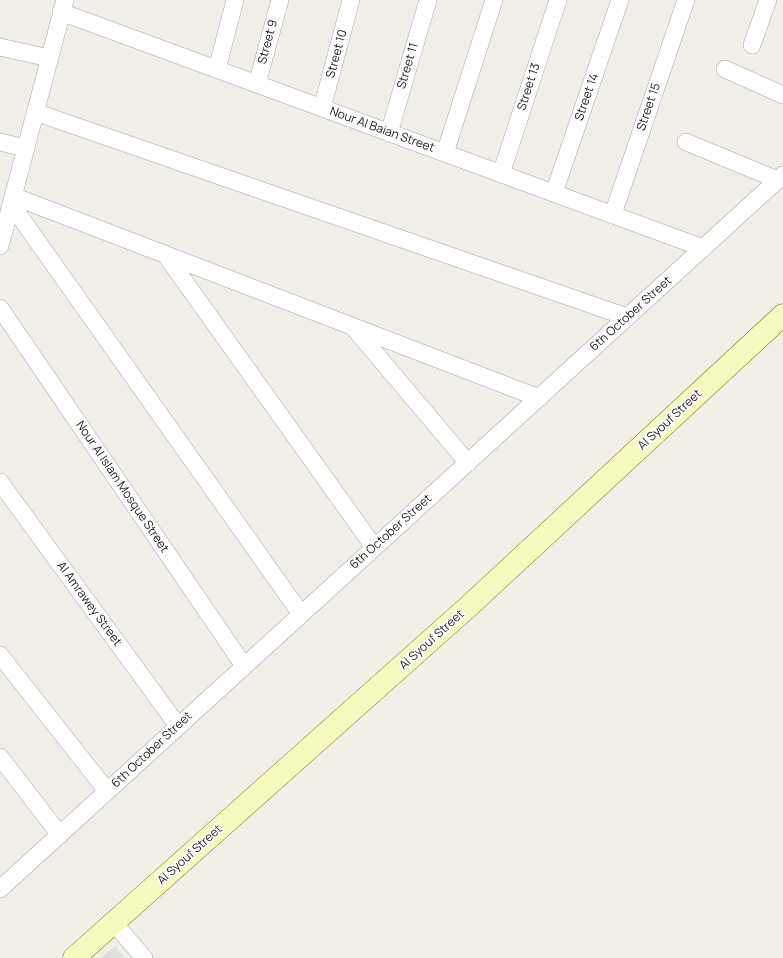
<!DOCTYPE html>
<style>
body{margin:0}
canvas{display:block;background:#f2efe9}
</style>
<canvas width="783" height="958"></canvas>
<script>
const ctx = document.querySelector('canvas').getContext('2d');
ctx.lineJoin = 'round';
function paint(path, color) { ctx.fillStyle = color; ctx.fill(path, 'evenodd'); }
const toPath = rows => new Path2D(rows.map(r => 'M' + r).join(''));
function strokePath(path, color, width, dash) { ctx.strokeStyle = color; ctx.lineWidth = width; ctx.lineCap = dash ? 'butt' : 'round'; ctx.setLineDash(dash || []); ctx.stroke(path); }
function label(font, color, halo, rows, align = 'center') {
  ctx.font = font + ' Manrope,sans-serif'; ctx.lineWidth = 4; ctx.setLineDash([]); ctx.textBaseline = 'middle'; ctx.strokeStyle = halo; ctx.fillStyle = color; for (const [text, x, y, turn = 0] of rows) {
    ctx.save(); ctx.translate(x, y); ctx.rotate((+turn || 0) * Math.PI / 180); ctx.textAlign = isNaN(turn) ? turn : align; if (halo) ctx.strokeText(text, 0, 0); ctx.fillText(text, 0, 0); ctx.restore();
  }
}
const residential = toPath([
 [115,946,125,958,101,958]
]);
const street = toPath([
 [61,12,703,248],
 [752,45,768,0],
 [0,47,49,58],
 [217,69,235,0],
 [725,69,783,95],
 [257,84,280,0],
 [322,108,351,0],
 [35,112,627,317],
 [389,133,428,0],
 [0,142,26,148],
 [686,142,778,180],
 [445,153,494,0],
 [501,174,558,0],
 [554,193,620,0],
 [13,196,539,398],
 [11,204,301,614],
 [613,214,686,0],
 [0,246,65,0],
 [165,254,374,547],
 [0,308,244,666],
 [353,327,468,463],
 [0,482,178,726],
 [0,655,107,791],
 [0,757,60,835],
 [0,889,783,175],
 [114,923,144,958]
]);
const secondary = toPath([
 [74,958,469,606,783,315]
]);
const streetNames = [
 ["Street 9",268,42,-75],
 ["Street 10",337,54,-75],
 ["Street 11",408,66,-74],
 ["Street 13",529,87,-72],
 ["Street 14",587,97,-71],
 ["Street 15",649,107,-71],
 ["Nour Al Baian Street",382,130,20],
 ["6th October Street",631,314,-42],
 ["Al Syouf Street",670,420,-43],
 ["Nour Al Islam Mosque Street",122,487,56],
 ["6th October Street",391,532,-42],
 ["Al Amrawey Street",89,604,54],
 ["Al Syouf Street",432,640,-42],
 ["6th October Street",152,750,-43],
 ["Al Syouf Street",190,855,-42]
];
paint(residential, '#e0dfdf');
strokePath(street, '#a9a9a9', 18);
strokePath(secondary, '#707d05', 23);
strokePath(street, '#fff', 17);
strokePath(secondary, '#f7fabf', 22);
label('12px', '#222', '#fff', streetNames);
</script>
